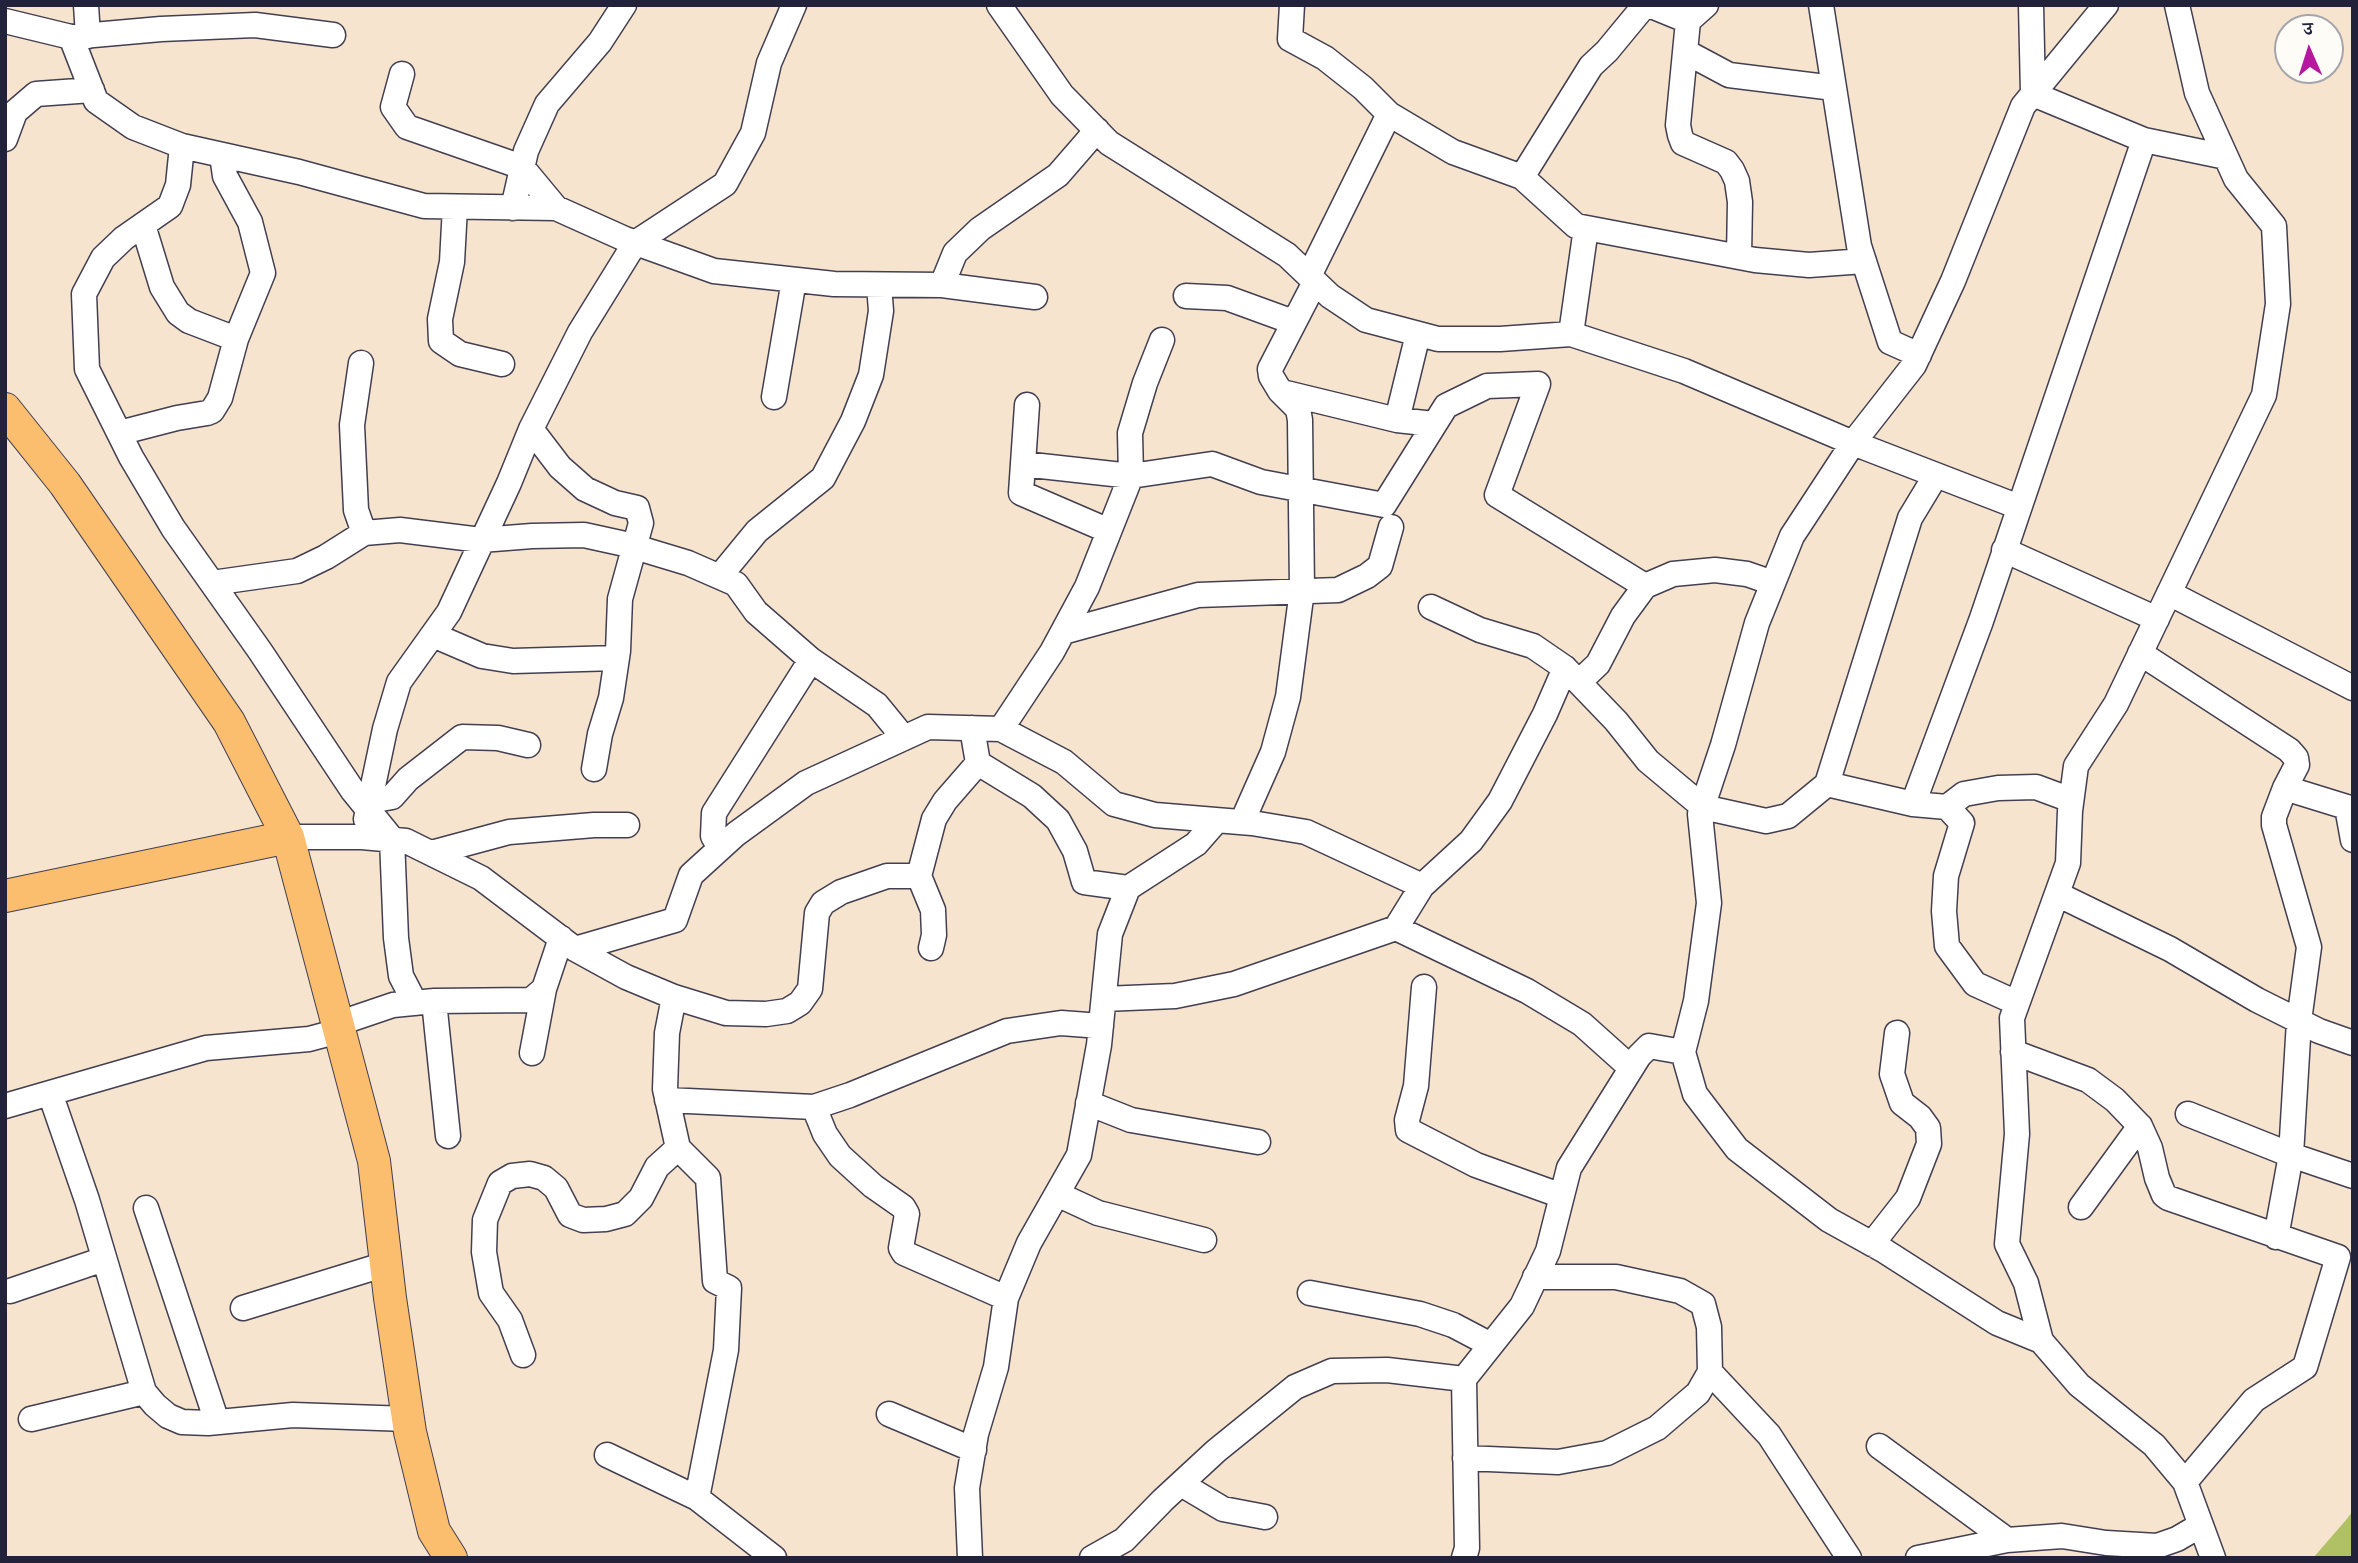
<!DOCTYPE html>
<meta charset="utf-8">
<style>
body{margin:0}
#map{position:relative;width:2358px;height:1563px;overflow:hidden;background:#f7e4ce;font-family:"IM FELL English","Noto Serif Devanagari",serif}
canvas{display:block}
.frame{position:absolute;inset:0;border:7px solid #22223b;pointer-events:none}
.north{position:absolute;left:2274px;top:14px;width:70px;height:70px;box-sizing:border-box;background:#fdfcf7;border:2px solid #a5a5ac;border-radius:50%;rotate:357deg;font-size:19px;font-weight:700;line-height:28px;text-align:center;color:#22223b}
.north::after{content:'';display:block;margin:auto;width:24px;height:32px;background:#b5179e;clip-path:polygon(50% 0,100% 100%,50% 72%,0 100%)}
</style>
<div id="map">
<canvas width="2358" height="1563"></canvas>
<div class="frame"></div>
<div class="north">उ</div>
</div>
<script>
const ctx = document.querySelector('canvas').getContext('2d');
ctx.lineJoin = 'round';
function paint(path, color) { ctx.fillStyle = color; ctx.fill(path, 'evenodd'); }
const toPath = rows => new Path2D(rows.map(r => 'M' + r).join(''));
function strokePath(path, color, width, dash) { ctx.strokeStyle = color; ctx.lineWidth = width; ctx.lineCap = dash ? 'butt' : 'round'; ctx.setLineDash(dash || []); ctx.stroke(path); }
const green = toPath([
 [2353,1511,2353,1558,2313,1558,2346,1520]
]);
const minor = toPath([
 [86,5,88,36],
 [999,5,1062,95,1109,143,1287,255,1330,296,1366,320,1438,339,1500,339,1571,334,1684,371,1853,443,2019,507],
 [1292,5,1290,39,1325,58,1363,88,1389,114,1453,152,1522,177,1576,226,1755,260,1809,265,1864,261],
 [1649,5,1688,21,1706,5],
 [1821,5,1859,246,1890,342,1919,355],
 [2031,5,2033,94,2144,140,2226,157],
 [2177,5,2197,93,2236,179,2274,226,2278,304,2264,395,2116,704,2076,766,2070,811,2068,863,2012,1018,2017,1134,2007,1244,2026,1283,2041,1341,2079,1385,2154,1445,2185,1482,2213,1558],
 [5,21,71,37,96,101,133,127,182,146,299,172,424,206,556,208,625,239,714,271,834,284,942,285,955,253,980,229,1058,175,1097,130],
 [1688,21,1678,125,1680,135,1683,143,1726,162,1732,170,1737,181,1740,202,1739,256],
 [71,37,161,29,255,25,333,35],
 [1686,52,1729,75,1834,88],
 [402,74,393,107,407,127,522,167,556,208],
 [5,139,15,112,36,94,92,90],
 [182,146,178,185,170,206,124,238,103,258,84,294,87,369,131,457,173,528,260,651,353,791,392,839,396,938,401,976,415,1003],
 [1522,177,1591,66,1607,51,1645,5],
 [455,207,452,262,440,319,441,341,460,354,502,364],
 [513,208,526,151,547,104,600,42,624,5],
 [143,225,162,287,178,313,189,321,236,339],
 [1309,276,1389,114],
 [942,285,1035,297],
 [1186,296,1227,298,1293,322],
 [1418,334,1397,420,1434,424],
 [1571,334,1586,228],
 [361,363,352,425,356,510,364,533],
 [1282,392,1397,420],
 [774,397,794,280],
 [1027,405,1021,493,1109,531],
 [531,429,560,467,585,489,615,503,637,508,641,523,620,599,618,651,611,698,600,734,594,769],
 [119,433,177,418,207,413,212,411,220,398,236,339,263,273,250,222,225,176,222,155],
 [1023,464,1131,476,1212,464,1261,482,1384,505,1446,406,1487,386,1538,384,1497,495,1645,586],
 [2004,550,2157,619],
 [720,576,757,531,823,478,853,421,871,375,881,311,879,285],
 [212,583,297,571,326,557,364,533,400,530,481,540,532,536,584,535,625,544,688,563,736,584,756,612,811,660,877,705,904,738],
 [2169,593,2353,688],
 [1431,607,1480,630,1533,646,1565,668,1616,721,1648,761,1703,807,1766,821,1788,816,1827,784,1913,804,1947,807,1964,794,1998,788,2036,787,2071,800],
 [1063,632,1198,595,1338,590,1367,576,1380,566,1391,527],
 [433,635,482,656,513,661,617,658],
 [2140,653,2289,750,2296,758,2297,765,2285,788,2274,817,2274,825,2309,947,2299,1021,2291,1155,2276,1237],
 [1579,682,1598,664,1623,616,1645,586,1673,574,1715,570,1747,574,1773,583],
 [972,728,978,763,1032,796,1058,820,1075,851,1084,882,1128,888],
 [1001,729,1052,652,1087,587,1131,476,1130,433,1145,383,1162,340],
 [1827,784,1910,518,1936,475],
 [2285,788,2353,809],
 [370,801,392,797,408,779,462,737,498,738,528,745],
 [1913,804,1981,621,2144,140],
 [1947,807,1962,823,1946,876,1944,911,1947,946,1975,984,2017,1003],
 [2347,807,2353,840],
 [366,819,385,729,399,682,449,612,509,483,531,429,580,332,635,243,725,184,753,133,769,63,794,5],
 [1242,822,1273,752,1288,697,1302,590,1300,420,1298,409,1280,391,1271,376,1270,369,1315,282],
 [288,837,362,837,406,841,481,878,575,949,675,920,691,875,736,834,806,783,928,727,1001,729,1064,762,1114,804,1155,815,1252,823,1306,832,1422,886],
 [720,848,713,836,714,813,811,660],
 [431,853,509,832,594,825,627,825],
 [2057,894,2170,949,2257,1000,2319,1031,2353,1043],
 [1396,928,1527,991,1582,1024,1631,1068],
 [931,948,934,935,933,910,919,876,934,819,945,801,978,763],
 [575,949,626,977,674,997,726,1013,766,1014,787,1011,800,1003,810,989,817,913,823,903,841,892,887,876,919,876],
 [1424,987,1416,1086,1407,1120,1408,1130,1476,1165,1562,1196],
 [674,997,667,1033,665,1089,678,1148,708,1178,715,1281,729,1288,726,1350,697,1498,774,1558],
 [1104,999,1175,996,1234,984,1396,928,1422,886,1471,841,1500,801,1545,714,1565,668],
 [434,1001,448,1136],
 [337,1024,393,1005,434,1001,531,1000,544,989,561,938],
 [2013,1052,2088,1080,2115,1100,2140,1126,2150,1148,2157,1178,2164,1195,2168,1198,2338,1257,2305,1367,2254,1400,2185,1482],
 [532,1053,544,989],
 [50,1093,87,1200,144,1392,155,1405,168,1416,182,1422,208,1423,293,1415,408,1419],
 [667,1100,814,1107,850,1095,1007,1031,1061,1023,1101,1026],
 [1088,1103,1131,1120,1258,1142],
 [5,1106,206,1048,309,1039,339,1031],
 [814,1107,825,1134,840,1156,873,1186,903,1207,907,1214,901,1248,904,1253,1006,1298],
 [2188,1114,2291,1155,2353,1176],
 [1057,1194,1098,1213,1204,1240],
 [2081,1207,2140,1126],
 [146,1208,217,1422],
 [1872,1244,1908,1198,1929,1144,1928,1128,1920,1117,1902,1103,1892,1074,1897,1033],
 [10,1291,104,1259],
 [1310,1293,1420,1314,1453,1325,1491,1345],
 [243,1308,386,1264],
 [2041,1341,1997,1323,1883,1250,1829,1220,1737,1149,1695,1094,1683,1052,1696,1001,1709,903,1700,814,1723,745,1757,623,1792,536,1853,443,1914,365,1953,281,2023,106,2106,5],
 [523,1355,510,1320,491,1293,484,1252,485,1220,500,1183,512,1176,530,1174,544,1178,556,1188,570,1215,583,1220,606,1219,625,1214,641,1198,657,1167,678,1148],
 [1710,1372,1769,1435,1849,1558],
 [889,1414,974,1450],
 [31,1419,144,1392],
 [1879,1446,2007,1540],
 [607,1455,697,1498],
 [1465,1458,1558,1462,1607,1453,1657,1428,1698,1393,1710,1372,1709,1327,1703,1304,1680,1291,1616,1277,1535,1277],
 [1181,1484,1223,1509,1265,1517],
 [970,1558,967,1488,976,1434,996,1367,1006,1298,1029,1243,1079,1155,1099,1045,1110,934,1128,888,1196,844,1217,820],
 [1092,1558,1124,1540,1163,1500,1216,1451,1295,1387,1332,1371,1387,1370,1464,1379],
 [1464,1558,1467,1548,1464,1379,1522,1306,1548,1251,1569,1168,1639,1056,1649,1046,1683,1052],
 [1918,1558,2007,1540,2062,1536,2106,1543,2157,1546,2177,1539,2201,1525]
]);
const major = toPath([
 [5,409,65,484,229,722,288,837,374,1161,390,1298,410,1432,434,1531,451,1558],
 [5,896,288,837]
]);
paint(green, '#b0c165');
strokePath(minor, '#423f51', 27);
strokePath(major, '#423f51', 34);
strokePath(minor, '#fff', 24);
strokePath(major, '#fbbd6e', 32);
</script>
